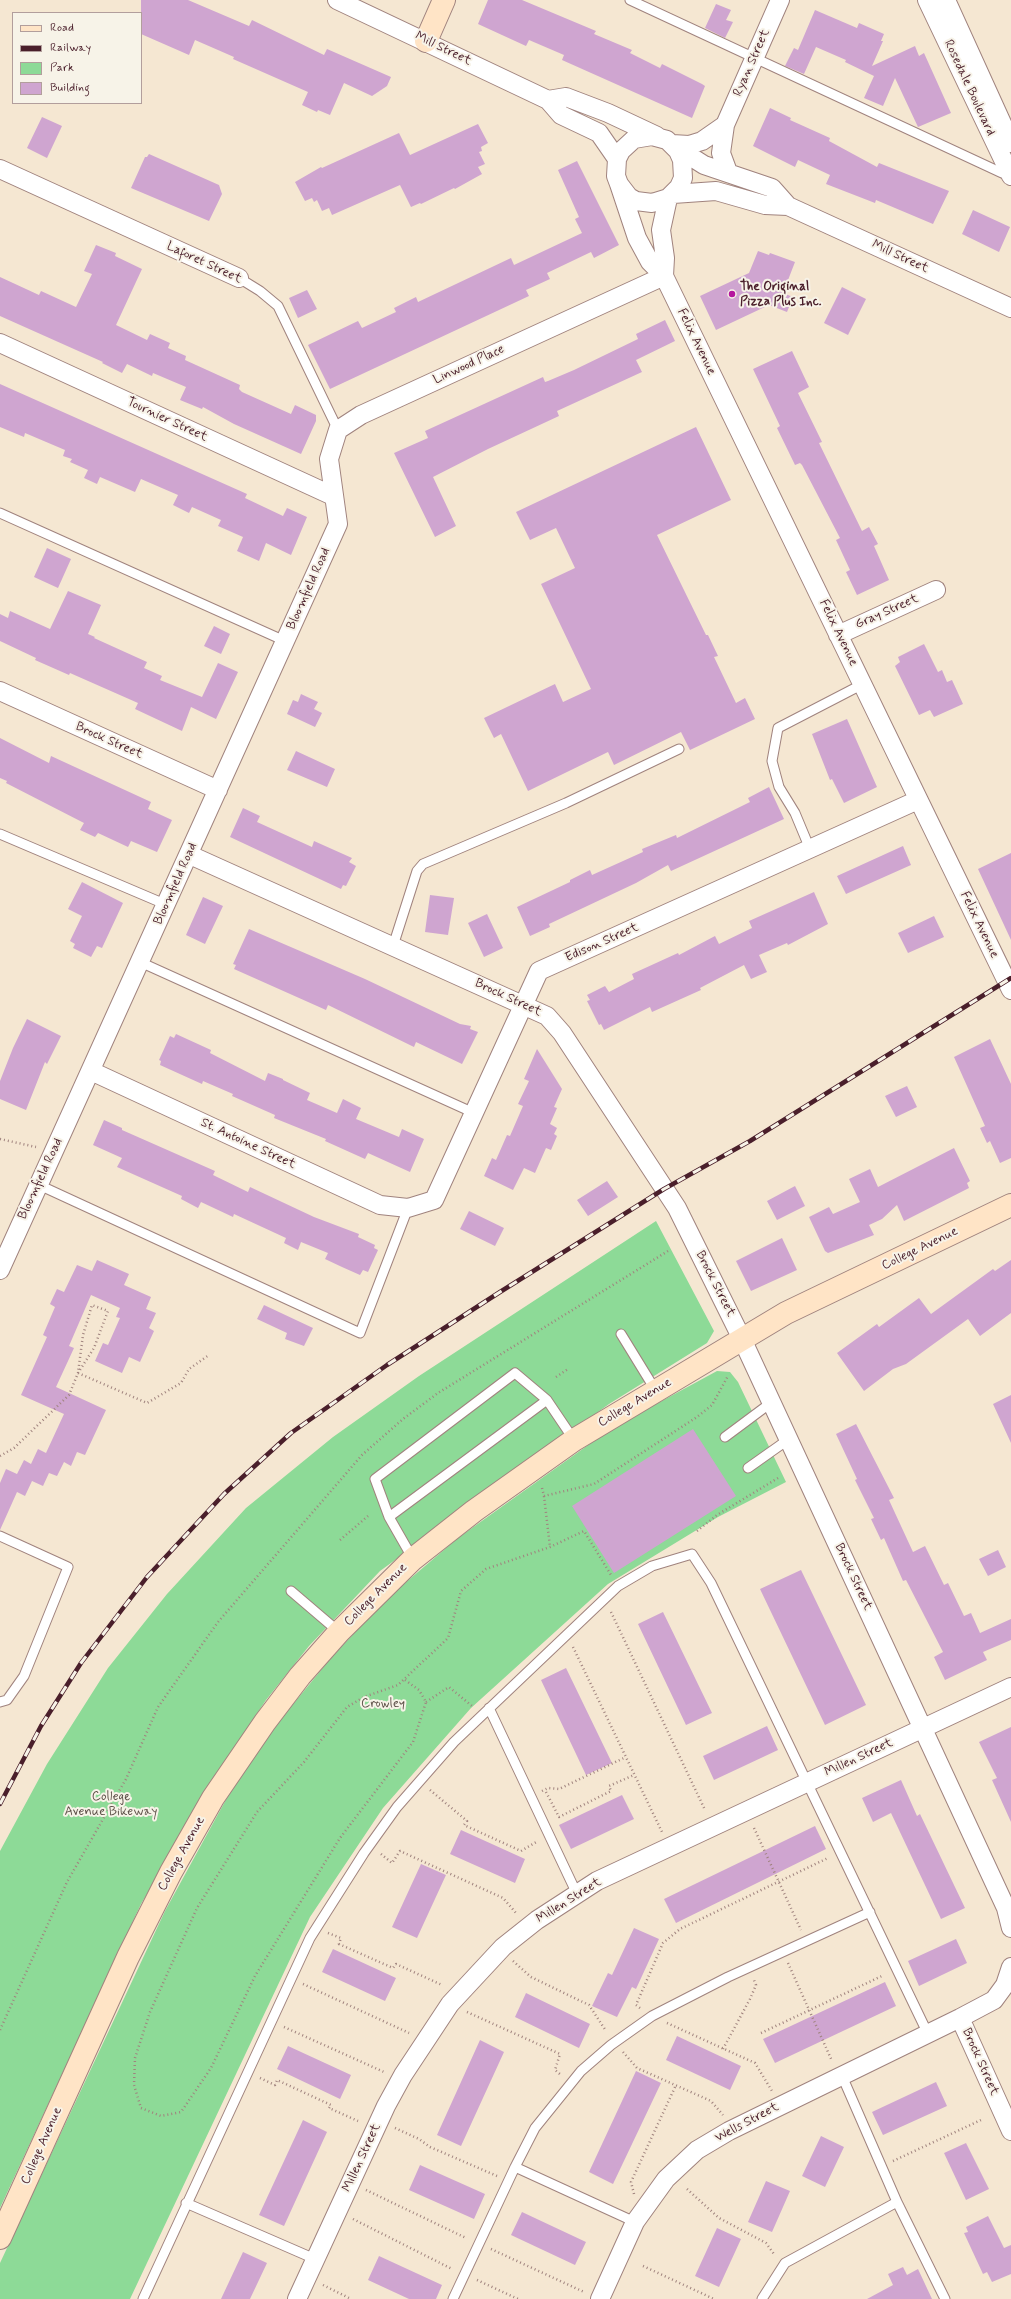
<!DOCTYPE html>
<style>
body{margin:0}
#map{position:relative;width:1011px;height:2299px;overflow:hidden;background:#f5e7d2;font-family:Mynerve,sans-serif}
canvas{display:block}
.legend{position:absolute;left:12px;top:12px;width:130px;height:92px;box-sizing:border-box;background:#f7f3e8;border:1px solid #b29e9c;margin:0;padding:5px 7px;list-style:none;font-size:12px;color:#4a1f2b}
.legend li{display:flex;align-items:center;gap:8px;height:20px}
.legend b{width:20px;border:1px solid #b29e9c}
</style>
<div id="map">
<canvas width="1011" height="2299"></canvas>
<ul class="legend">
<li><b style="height:5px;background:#ffe4c6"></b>Road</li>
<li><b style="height:5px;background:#4a1f2b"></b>Railway</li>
<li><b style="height:11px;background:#8dda97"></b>Park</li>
<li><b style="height:11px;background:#cfa5d0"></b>Building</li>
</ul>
</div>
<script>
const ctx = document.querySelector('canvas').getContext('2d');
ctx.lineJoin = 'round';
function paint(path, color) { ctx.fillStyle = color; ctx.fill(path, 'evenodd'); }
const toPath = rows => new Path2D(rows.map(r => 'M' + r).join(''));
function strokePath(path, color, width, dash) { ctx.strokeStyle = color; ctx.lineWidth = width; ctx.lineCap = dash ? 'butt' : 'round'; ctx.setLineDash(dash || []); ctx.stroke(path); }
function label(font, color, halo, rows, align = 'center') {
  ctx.font = font + ' Mynerve,sans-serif'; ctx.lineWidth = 4; ctx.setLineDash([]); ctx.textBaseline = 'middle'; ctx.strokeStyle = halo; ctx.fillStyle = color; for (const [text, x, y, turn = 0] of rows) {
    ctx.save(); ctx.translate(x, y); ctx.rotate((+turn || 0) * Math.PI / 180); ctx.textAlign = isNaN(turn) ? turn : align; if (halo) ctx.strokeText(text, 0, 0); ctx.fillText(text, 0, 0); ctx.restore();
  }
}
const green = toPath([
 [656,1221,714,1331,707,1343,609,1404,380,1571,309,1646,266,1700,223,1765,141,1904,0,2208,0,1851,47,1764,108,1668,167,1594,246,1508,333,1437,419,1376],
 [717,1371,730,1372,738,1382,786,1482,718,1517,608,1584,471,1708,383,1808,310,1917,130,2299,0,2299,0,2263,165,1911,234,1785,271,1731,331,1658,385,1600,458,1538,612,1428]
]);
const building = toPath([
 [141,0,188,0,249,26,252,20,324,55,327,49,391,77,387,86,372,96,344,83,330,115,318,110,317,112,302,105,308,92,233,59,234,57,195,40,189,55,141,34],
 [488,0,522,0,596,31,594,34,632,50,630,53,660,68,662,64,702,84,705,86,692,118,562,60,564,55,529,40,526,46,478,24],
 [716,4,731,10,726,20,733,22,725,38,705,28],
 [815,10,857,28,859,23,884,34,881,41,883,41,872,66,915,46,919,56,924,53,951,113,918,127,895,78,883,106,864,98,874,76,845,62,846,60,816,47,804,74,785,66,794,48,798,50],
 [770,108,791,118,790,120,830,138,829,141,877,167,879,163,949,191,933,224,876,200,875,203,826,184,830,175,798,160,795,167,753,146],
 [42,117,62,126,47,158,27,148],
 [478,124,488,143,481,147,482,151,479,152,485,164,478,167,482,174,455,189,454,188,421,204,420,203,411,207,400,185,332,215,329,208,322,211,317,200,314,202,312,198,305,201,295,182,321,167,322,168,399,133,410,155],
 [149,154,219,185,222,194,209,221,131,188,145,157,147,157],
 [577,161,619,245,594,258,591,252,547,273,550,279,526,290,529,296,330,389,308,345,358,321,362,328,396,312,394,308,416,297,418,302,511,258,514,265,582,233,575,219,579,217,558,170],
 [973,210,1010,227,999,252,962,234],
 [96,245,116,253,115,256,142,269,116,325,147,340,150,334,170,343,168,348,186,356,185,360,240,385,239,389,242,392,291,414,295,405,316,415,316,421,301,454,234,424,203,407,202,409,180,400,186,387,153,373,152,376,127,364,122,373,102,363,103,362,0,316,0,277,39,295,41,291,76,307,92,274,84,271],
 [758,251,769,255,770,253,795,262,783,293,793,297,787,312,769,305,716,330,700,296,749,273],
 [842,287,866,299,848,335,824,323],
 [307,290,317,309,298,318,289,298],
 [665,320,675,341,636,360,642,372,557,411,559,416,488,449,433,477,456,526,435,537,394,453,428,438,425,431,543,377,545,382,548,381,574,370,638,339,636,334],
 [792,351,809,387,798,393,822,442,819,443,862,531,869,527,878,544,874,546,889,580,857,595,846,572,850,570,836,540,840,538,802,465,800,463,795,465,777,428,780,426,753,369],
 [0,384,247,494,245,498,283,516,287,508,307,517,291,555,266,543,259,561,237,551,243,537,218,526,221,520,192,507,189,513,173,505,178,495,141,479,135,492,100,477,97,484,84,478,88,470,70,462,72,459,63,456,65,450,25,433,24,437,0,427],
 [696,427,731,500,657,535,706,635,708,635,718,656,714,657,736,703,745,698,755,719,690,750,681,732,614,765,608,752,528,791,501,734,494,738,484,718,555,684,563,702,591,689,541,584,575,568,556,528,530,540,516,512],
 [47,548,71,559,58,588,34,577],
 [68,591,101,605,88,634,95,637,94,638,147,662,144,668,162,676,160,680,202,697,218,663,238,672,216,719,191,707,182,731,135,709,138,703,70,673,69,675,35,660,36,658,0,641,0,614,8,618,10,611,50,629],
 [214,626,230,634,221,654,204,646],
 [924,644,938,672,942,670,947,682,952,680,963,704,934,717,930,710,919,715,895,666,900,662,898,657],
 [301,694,318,702,314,709,322,713,315,727,287,714,293,700,298,702],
 [847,719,877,787,844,803,832,779,830,780,812,734],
 [0,738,49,763,51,756,151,802,148,809,172,820,157,852,131,841,128,847,98,833,95,837,80,830,84,823,6,783,7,781,0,778],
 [296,751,335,769,327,787,287,770],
 [769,787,784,819,671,871,668,865,636,883,549,924,550,927,530,936,517,907,570,882,570,880,590,870,592,875,643,852,642,849,676,835,677,838,750,802,748,798],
 [243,808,260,816,257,822,312,847,314,841,352,858,349,862,356,866,346,886,343,885,341,889,230,837],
 [903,846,911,865,846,894,837,876],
 [1011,853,1011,940,978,869],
 [82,882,123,903,102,948,97,946,91,957,73,948,75,944,70,941,82,916,68,909],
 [814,892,828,924,788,945,787,943,759,955,767,972,751,979,744,965,700,988,701,990,652,1012,650,1007,604,1030,601,1024,599,1025,587,1001,590,1000,587,995,605,986,609,992,634,979,632,974,678,953,679,955,715,936,719,944,752,928,749,921],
 [430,895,454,898,448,935,425,932],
 [203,897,223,906,205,944,186,935],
 [487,914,503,948,484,957,468,923],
 [934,916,944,937,908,953,898,933],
 [249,929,365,979,460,1024,471,1026,470,1029,478,1032,462,1064,416,1042,414,1047,328,1005,326,1010,234,969,236,965,233,964],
 [27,1019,61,1036,47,1064,45,1062,26,1110,0,1099,0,1081,13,1048],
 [176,1034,211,1050,210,1053,265,1081,268,1073,283,1079,283,1080,310,1093,307,1100,337,1113,343,1099,361,1108,356,1119,399,1137,402,1129,424,1139,410,1172,368,1153,365,1159,325,1141,326,1139,274,1118,275,1115,232,1096,233,1094,203,1081,202,1084,160,1065,161,1061,159,1060,170,1036,174,1038],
 [990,1039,1011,1084,1011,1158,1000,1163,990,1141,987,1143,980,1128,985,1126,954,1057],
 [537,1049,562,1089,554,1107,557,1108,550,1124,557,1128,554,1134,557,1136,551,1150,546,1148,535,1173,524,1168,513,1190,484,1176,492,1158,496,1160,507,1135,510,1136,523,1106,518,1104,529,1081,524,1079],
 [907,1086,917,1107,896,1117,885,1096],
 [104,1120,122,1128,122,1130,215,1171,213,1175,248,1192,250,1187,314,1217,359,1234,358,1237,375,1245,374,1248,378,1250,368,1272,363,1270,360,1275,342,1267,325,1259,328,1253,301,1242,298,1250,284,1243,286,1238,234,1214,233,1217,201,1202,198,1208,181,1199,182,1196,117,1167,122,1158,93,1145],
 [954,1148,970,1181,967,1183,969,1188,904,1221,897,1205,882,1219,869,1225,874,1235,828,1253,825,1251,809,1217,829,1207,833,1214,860,1202,849,1179,870,1169,878,1187],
 [607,1181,618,1197,588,1216,577,1200],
 [795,1186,805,1206,777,1220,767,1201],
 [469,1211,504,1228,495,1246,460,1229],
 [782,1238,797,1270,751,1291,736,1261],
 [97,1260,129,1274,124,1285,151,1297,146,1309,156,1313,149,1328,154,1331,140,1362,129,1357,122,1373,95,1361,103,1343,108,1345,120,1318,116,1317,120,1308,91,1295,69,1346,74,1348,56,1387,106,1410,85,1455,77,1452,71,1466,64,1462,57,1476,49,1473,43,1486,32,1481,25,1496,17,1492,0,1530,0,1483,6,1469,17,1474,24,1460,31,1464,38,1449,46,1453,64,1414,21,1395,47,1337,43,1335,55,1307,50,1304,57,1289,64,1292,77,1265,92,1271],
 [1011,1260,1011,1313,980,1336,968,1319,906,1364,893,1369,864,1391,837,1353,877,1324,879,1327,919,1298,931,1314,993,1269,995,1271],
 [264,1305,313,1328,304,1346,285,1339,287,1333,257,1319],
 [1011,1395,1011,1443,993,1404],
 [856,1424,894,1498,889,1500,913,1552,925,1546,944,1585,948,1583,964,1616,971,1613,980,1633,1011,1619,1011,1640,983,1652,987,1660,945,1680,934,1657,943,1652,906,1580,903,1581,884,1538,881,1540,871,1519,874,1518,855,1480,857,1479,836,1434],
 [693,1429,736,1496,614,1573,572,1506],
 [998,1550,1006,1567,988,1576,979,1559],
 [801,1570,866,1705,825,1725,760,1589],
 [663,1612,712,1713,686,1725,638,1624],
 [566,1668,612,1763,586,1775,541,1680],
 [767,1726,778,1750,714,1780,703,1756],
 [1011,1727,1011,1822,992,1780,997,1778,979,1742],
 [901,1780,917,1816,920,1814,965,1908,941,1919,891,1813,873,1822,862,1798],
 [622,1795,634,1819,571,1849,559,1825],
 [815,1826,826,1849,676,1923,664,1899],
 [461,1830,525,1859,515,1883,450,1854],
 [421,1864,446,1875,417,1938,392,1927],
 [634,1928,659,1939,636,1989,632,1987,617,2017,592,2006,608,1973,612,1975],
 [956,1939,967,1963,919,1986,908,1961],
 [333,1949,396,1978,385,2001,322,1972],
 [885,1982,896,2006,775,2063,763,2039],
 [526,1993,590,2024,579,2048,515,2017],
 [677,2036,741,2066,730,2090,666,2060],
 [480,2040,504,2052,461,2146,437,2135],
 [288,2046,351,2075,340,2099,277,2069],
 [636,2071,661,2083,613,2184,589,2172],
 [936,2082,947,2106,883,2135,872,2112],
 [303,2120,327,2132,284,2226,259,2215],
 [821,2136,844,2147,825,2187,802,2176],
 [966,2143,989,2189,966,2200,944,2153],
 [420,2165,485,2194,474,2219,409,2190],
 [766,2181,790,2191,772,2232,748,2222],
 [522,2212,586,2242,575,2265,511,2235],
 [988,2216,1004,2248,1011,2245,1011,2274,992,2282,987,2272,983,2274,964,2233,968,2232,966,2227],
 [717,2228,741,2239,719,2287,695,2276],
 [243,2252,267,2263,250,2299,221,2299],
 [379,2256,442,2285,436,2299,409,2299,368,2280],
 [903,2267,907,2275,918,2269,932,2299,867,2299,893,2285,888,2274]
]);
const path = toPath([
 [0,1139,36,1147],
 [78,1373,147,1403,181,1383,189,1369,209,1355],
 [556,1377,568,1369],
 [0,1456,14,1448,69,1395,78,1373,94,1348,108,1311,92,1305,83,1335,78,1373],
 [542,1488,544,1496,594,1484,697,1417,712,1405,728,1376],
 [544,1496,550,1547],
 [697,1531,717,1515,778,1478],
 [340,1540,368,1516],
 [611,1612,705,1810],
 [573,1647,662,1832],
 [405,1680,419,1690,426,1702,413,1742,340,1838,255,1976,211,2068,181,2112,161,2116,141,2108,134,2085,135,2058,150,2012,197,1908,257,1812,304,1762,347,1707,364,1697,398,1685,448,1638,461,1591,486,1569,550,1547,584,1531,611,1575],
 [426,1702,449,1687,472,1706],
 [430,1790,467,1821,464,1825,521,1851,538,1841],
 [542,1791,548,1788,559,1789,626,1757],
 [546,1792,559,1817,611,1791,609,1786,634,1775],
 [754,1828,801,1930],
 [381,1854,392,1863,400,1851,503,1898,516,1913],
 [328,1933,341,1938,339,1944,393,1968,396,1964,442,1985],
 [513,1961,531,1977,589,2005,606,2031],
 [788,1963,832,2061],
 [303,1984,409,2033],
 [640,2008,636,2005,663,1943,680,1929,828,1858],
 [467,2012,560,2054,555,2070,561,2075],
 [667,2023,755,2063,772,2091],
 [284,2027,384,2072],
 [0,2030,67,1882,126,1779,158,1707,218,1622,362,1455,403,1419,438,1393,668,1251],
 [761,2033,884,1975],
 [723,2049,750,1999,756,1985,754,1980],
 [623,2052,637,2068,711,2101,723,2115],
 [260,2078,275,2085,277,2080,331,2105,329,2108,358,2121],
 [395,2128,419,2139,430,2147,497,2176],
 [893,2161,981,2120],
 [687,2189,719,2218,766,2243,774,2254],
 [366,2190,466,2238],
 [634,2194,631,2182,676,2085],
 [353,2219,452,2269],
 [491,2249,584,2292],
 [643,2266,714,2299],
 [477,2280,518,2299],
 [323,2285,351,2299]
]);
const lane = toPath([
 [630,0,1002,173,1010,171],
 [239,278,260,291,278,306,338,430],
 [0,513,285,641],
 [0,834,167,905],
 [810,849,795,813,779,787,772,761,778,728,863,684],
 [393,946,417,871,423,864,566,803,679,749],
 [140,962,474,1113],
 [39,1185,360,1333,408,1208],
 [621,1334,656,1391],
 [725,1437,772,1402],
 [748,1468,789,1439],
 [389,1517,375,1479,515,1373,547,1400],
 [0,1536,68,1567,24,1676,7,1700,0,1702],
 [413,1559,389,1517,547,1400,574,1440],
 [291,1591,339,1632],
 [489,1708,577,1894],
 [842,2076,897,2202,945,2299],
 [515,2167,635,2222],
 [186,2203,315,2259],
 [143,2299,310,1938,364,1853,397,1807,454,1742,618,1586,652,1566,692,1554,711,1583,928,2034],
 [453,2299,515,2167,535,2128,581,2071,611,2045,652,2016,728,1977,870,1912],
 [762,2299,785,2263,897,2202]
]);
const street = toPath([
 [337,0,548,100,561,115,599,133,617,159],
 [927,0,1011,176],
 [946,0,1011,143],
 [548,100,566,97,608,113,657,136],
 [672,144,689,145,702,141,725,125],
 [674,146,704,165,772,188,788,206],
 [0,169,239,278],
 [728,172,721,153,725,125,780,0],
 [619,184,629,197,636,201,652,203,668,198,679,187,683,178,682,160,678,151,667,140,652,136,634,139,621,151,617,159,616,176,619,184,637,238,650,262,664,276,1011,990],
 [673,194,716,191,765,205,788,206,1011,308],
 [664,276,665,258,661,230,668,198],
 [0,343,333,496],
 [838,635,936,590],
 [0,691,218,790],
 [190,855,547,1016,562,1033,677,1208,742,1339,1006,1908,1011,1928],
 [91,1071,380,1205,408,1208,434,1200,539,971,918,800],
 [0,1270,338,524,329,459,338,430,361,415,664,276],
 [960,2018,1011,2131],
 [297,2299,386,2106,403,2075,450,2004,503,1947,537,1920,597,1881,1011,1687],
 [600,2299,635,2222,666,2179,697,2150,729,2131,960,2018,994,2000,1005,1985,1011,1967]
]);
const secondary = toPath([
 [426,41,444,0],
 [0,2238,128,1957,171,1872,213,1798,265,1722,300,1676,339,1632,413,1559,474,1511,574,1440,786,1313,1011,1205]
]);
const rail = toPath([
 [0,1804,41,1726,81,1663,147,1577,224,1494,291,1433,387,1365,500,1292,664,1189,750,1141,1011,978]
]);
const markers = [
 [732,294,4,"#b5179e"]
];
const streetNames = [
 ["Mill Street",443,49,26],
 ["Ryan Street",752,63,-66],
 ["Rosedale Boulevard",969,88,65],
 ["Mill Street",900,257,25],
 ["Laforet Street",204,263,25],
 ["Felix Avenue",696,342,64],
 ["Linwood Place",469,365,-25],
 ["Tournier Street",167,420,25],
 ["Bloomfield Road",309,589,-66],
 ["Gray Street",887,612,-24],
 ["Felix Avenue",838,633,64],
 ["Brock Street",109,741,24],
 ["Bloomfield Road",176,884,-66],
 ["Felix Avenue",979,925,64],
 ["Edison Street",602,943,-24],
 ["Brock Street",508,998,25],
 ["St. Antoine Street",248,1144,25],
 ["Bloomfield Road",41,1179,-65],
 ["College Avenue",920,1249,-26],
 ["Brock Street",715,1284,63],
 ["College Avenue",635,1403,-31],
 ["Brock Street",853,1577,65],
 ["College Avenue",376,1595,-45],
 ["Millen Street",859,1758,-25],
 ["College Avenue",182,1854,-61],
 ["Millen Street",569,1901,-32],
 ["Brock Street",980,2062,66],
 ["Wells Street",747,2123,-28],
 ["College Avenue",42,2146,-66],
 ["Millen Street",362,2158,-65]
];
const poiNames = [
 ["The Original",740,287],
 ["Pizza Plus Inc.",740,302]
];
const parkNames = [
 ["Crowley",383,1704],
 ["College",111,1797],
 ["Avenue Bikeway",111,1812]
];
paint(green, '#8dda97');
paint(building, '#cfa5d0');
strokePath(lane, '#a0837e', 11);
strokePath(street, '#a0837e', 20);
strokePath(secondary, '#a0837e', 24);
strokePath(path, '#a0837e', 2.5, [1, 3]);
strokePath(lane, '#fff', 9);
strokePath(street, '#fff', 18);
strokePath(secondary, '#ffe4c6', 22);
strokePath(rail, '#4a1f2b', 4.5);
strokePath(rail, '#f7f3e8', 3, [9]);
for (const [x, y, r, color] of markers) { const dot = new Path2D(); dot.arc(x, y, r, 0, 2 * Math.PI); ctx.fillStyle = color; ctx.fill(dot); strokePath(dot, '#f7f3e8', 1.5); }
label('13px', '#4a1f2b', '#f7f3e8', streetNames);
label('bold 13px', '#4a1f2b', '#f7f3e8', poiNames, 'left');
label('13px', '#5b4e46', '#f7f3e8', parkNames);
</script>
